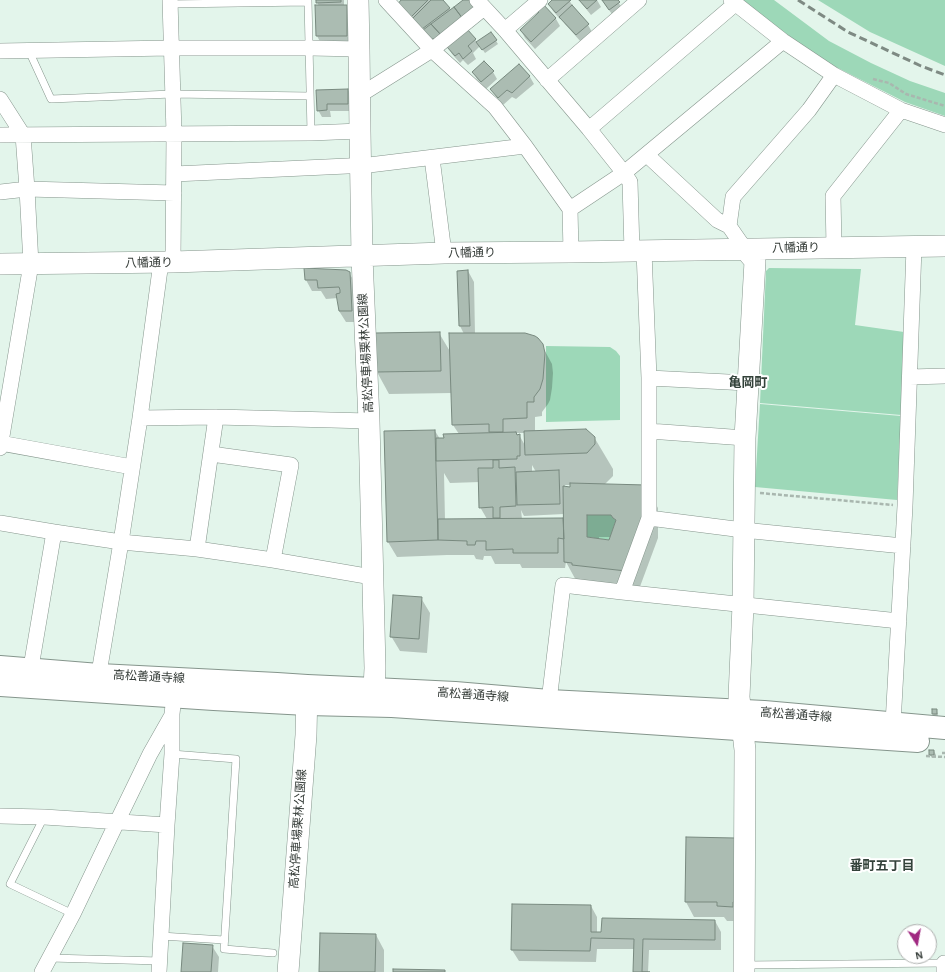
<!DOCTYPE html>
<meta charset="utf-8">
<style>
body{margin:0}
#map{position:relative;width:945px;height:972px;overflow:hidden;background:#e3f5eb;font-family:"Alegreya Sans",sans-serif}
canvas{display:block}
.north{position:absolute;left:897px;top:924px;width:40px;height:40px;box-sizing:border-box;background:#fff;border:1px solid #afb1b0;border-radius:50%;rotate:169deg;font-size:11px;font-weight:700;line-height:16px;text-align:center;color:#363d39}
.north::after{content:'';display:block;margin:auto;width:14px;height:18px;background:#a02881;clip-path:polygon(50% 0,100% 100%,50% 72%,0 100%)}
</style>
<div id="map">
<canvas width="945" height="972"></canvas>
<div class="north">N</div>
</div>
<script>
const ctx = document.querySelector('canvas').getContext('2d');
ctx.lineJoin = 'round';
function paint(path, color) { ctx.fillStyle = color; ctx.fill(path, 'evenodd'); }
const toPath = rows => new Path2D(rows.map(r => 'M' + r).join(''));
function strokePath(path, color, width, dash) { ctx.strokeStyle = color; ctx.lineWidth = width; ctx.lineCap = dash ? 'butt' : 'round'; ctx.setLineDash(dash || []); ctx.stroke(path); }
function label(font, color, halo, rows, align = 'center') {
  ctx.font = font + ' "Alegreya Sans","Noto Sans JP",sans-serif'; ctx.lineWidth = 4; ctx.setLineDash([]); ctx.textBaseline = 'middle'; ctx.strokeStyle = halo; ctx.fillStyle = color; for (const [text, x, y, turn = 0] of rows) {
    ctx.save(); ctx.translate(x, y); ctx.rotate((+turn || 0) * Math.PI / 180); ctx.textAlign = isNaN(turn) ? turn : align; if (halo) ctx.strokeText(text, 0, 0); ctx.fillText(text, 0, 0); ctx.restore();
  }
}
const green = toPath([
 [739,0,774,0,829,41,871,63,910,81,945,93,945,116,905,102,824,61],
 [818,0,945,0,945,66,870,32],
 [769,268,861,269,855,325,904,332,901,415,760,403,766,271],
 [546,346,610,347,616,351,620,356,620,420,546,422],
 [760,404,901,416,897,500,755,487],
 [587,515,611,515,613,518,616,520,609,540,587,537]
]);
const shadow = toPath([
 [317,0,344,0,344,6,346,6,352,17,353,46,323,47,317,36,319,6,317,2],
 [403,0,441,0,451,10,464,0,468,0,433,42,415,24],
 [554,0,569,0,574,8,588,25,592,32,581,42,565,24,562,18,560,19,553,11,549,4],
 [579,0,597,0,601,7,591,15],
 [602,0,617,0,623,10,614,17],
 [542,5,556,19,560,26,535,49,525,38,521,30,539,13,537,9],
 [467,30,477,42,491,33,498,44,485,53,480,46,473,53,476,59,468,65,463,60,460,63,452,54,448,47],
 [519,66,530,77,534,84,516,99,512,97,503,105,496,96,492,89],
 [473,72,493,72,497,79,486,89,477,79],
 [348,90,352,97,352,111,330,111,331,117,322,117,318,110,317,91],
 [468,271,474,282,475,334,540,342,552,364,553,373,552,388,550,400,548,404,542,412,542,416,535,417,535,431,594,437,613,469,613,476,604,485,645,486,658,508,658,538,638,592,578,584,566,562,565,568,522,568,520,564,495,564,491,556,484,556,483,560,476,559,474,555,447,555,397,557,388,542,435,431,440,439,445,439,459,434,453,425,452,393,389,394,377,372,439,333,451,353,464,334,460,326,458,272],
 [516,433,525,433,526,447,519,435,518,435],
 [435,440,437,440,437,457,435,457],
 [532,465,536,472,532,472],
 [444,473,450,483,480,482,480,507,487,519,445,520],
 [565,485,571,485,571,488,565,487],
 [521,510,524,516,564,514,564,522,563,519,522,519],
 [599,537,612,537,610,541,599,540],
 [349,273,356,284,357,322,346,322,339,311,338,298,326,299,321,291,312,291,306,280],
 [421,598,430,613,427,653,400,651,391,636],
 [936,710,938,714,938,717,935,717,933,714],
 [934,751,936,755,936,758,932,758,930,755],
 [735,839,741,921,727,921,724,917,694,917,686,902],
 [591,906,597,917,597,933,715,921,721,932,721,950,649,950,648,972,634,972,634,949,597,949,596,962,519,961,512,950],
 [376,935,384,950,384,972,320,972],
 [212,946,219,957,218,972,182,972]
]);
const building = toPath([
 [316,0,341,0,341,2,316,3,316,0],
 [401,0,428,0,410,18,397,5,401,0],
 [431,0,443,0,450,8,422,29,412,19,431,0],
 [463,0,469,0,476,8,463,19,454,7,463,0],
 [552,0,571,0,556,13,548,4,552,0],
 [579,0,597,0,587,9,579,0],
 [602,0,618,0,620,2,609,10,602,0],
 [542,3,556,18,531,42,520,30,539,12,536,9,542,3],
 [315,5,347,5,347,36,316,36,315,5],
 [572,5,589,24,576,35,559,17,572,5],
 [454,7,463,19,441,35,431,24,454,7],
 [431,24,441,35,435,39,431,39,423,30,431,24],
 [467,29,476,39,468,46,472,51,463,59,459,53,455,56,447,47,467,29],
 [491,32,497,40,482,50,476,42,491,32],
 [484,61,494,71,481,82,472,72,484,61],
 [519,64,530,76,512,93,507,90,498,98,490,89,519,64],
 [348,89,348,104,327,104,327,110,317,111,316,90,348,89],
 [304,268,346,270,350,272,352,311,339,311,336,294,340,293,340,290,339,287,318,288,317,280,305,280,304,268],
 [468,270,470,326,459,326,457,271,468,270],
 [440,332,441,371,376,372,375,333,440,332],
 [449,333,525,333,535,336,538,338,543,344,545,353,543,379,540,389,534,397,534,402,527,402,527,418,503,419,503,432,489,432,489,424,452,425,449,333],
 [586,429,595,437,595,444,587,453,525,455,524,431,586,429],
 [435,430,438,540,387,542,384,431,435,430],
 [516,432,517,435,520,434,520,456,517,456,517,459,436,461,436,438,444,438,443,434,516,432],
 [493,460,499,460,499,468,515,467,516,506,500,507,500,518,493,518,493,507,479,508,478,468,493,468,493,460],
 [559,470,560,504,517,505,516,472,559,470],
 [570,483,646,485,646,515,626,571,572,565,572,563,564,562,563,486,570,487,570,483],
 [587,515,611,515,613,518,616,520,609,540,587,537,587,515],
 [563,518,564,539,558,538,558,553,513,553,513,549,486,550,486,541,476,541,475,545,467,545,467,541,438,540,438,519,563,518],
 [393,595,422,597,419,639,390,637,393,595],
 [932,709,937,709,937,714,932,714,932,709],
 [929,750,934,750,934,755,929,755,929,750],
 [686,837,735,838,734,902,733,902,733,907,717,906,717,902,685,902,686,837],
 [512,904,591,905,591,932,601,932,602,918,715,920,715,940,643,939,642,972,650,972,633,972,634,939,591,938,590,951,511,950,512,904],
 [320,933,376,934,375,972,319,972,320,933],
 [183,943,213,945,211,972,181,972,183,943],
 [393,969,445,970,445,972,393,972,393,969]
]);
const path = toPath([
 [873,79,889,83,906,94,945,106],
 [760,493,893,505],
 [942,753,945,753],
 [926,756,945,757]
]);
const lane = toPath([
 [308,0,311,133],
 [170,4,308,2],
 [29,51,51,99,172,94,310,96],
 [172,754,236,759,224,949,273,953],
 [44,817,10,884,73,914],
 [161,936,224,940],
 [50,958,160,961],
 [745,965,945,963]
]);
const street = toPath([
 [170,0,174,133,173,262],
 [386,0,432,50,495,107,525,146,570,209,571,252],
 [477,0,505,30,589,129,624,173,630,182,632,251],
 [731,0,783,41,834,75,901,110,945,125],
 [505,30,540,0],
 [0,51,171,48,310,48,359,49],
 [547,80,639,0],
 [360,95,432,50,484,8],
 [0,99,23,135,27,189,31,264,0,448],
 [589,129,735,4],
 [0,135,311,133,360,131],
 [647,155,717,220,729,226],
 [432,158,444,253],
 [174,174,369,165,525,146],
 [0,192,27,189,174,193],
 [570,209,624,173,783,41],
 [834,247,833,196,901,110],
 [745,249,729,226,733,197,809,110,834,75],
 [910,377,945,376],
 [649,378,748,383],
 [140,418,216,417,369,421],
 [649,431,745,438],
 [0,443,132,467],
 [211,454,291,465,273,560],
 [649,518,743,530,903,546],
 [0,523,54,532,121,542,197,549,273,560,372,577],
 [197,549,216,417],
 [622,592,899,621],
 [29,679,54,532],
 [97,685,121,542,140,418,161,262],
 [549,701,563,585,622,592,649,518,649,378,644,251],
 [893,724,905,506,914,247],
 [0,816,44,817,167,825],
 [944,963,944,972],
 [42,972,73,914,117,822,150,754,171,717],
 [159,972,167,825,172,754,172,714,175,687]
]);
const secondary = toPath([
 [358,0,359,49,360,131,362,257,369,421,375,668,374,689,373,705],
 [0,264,173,262,444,253,571,252,945,246],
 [288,972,306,735,307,687],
 [744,972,745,750,739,697,743,605,745,438,755,261,745,249]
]);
const primary = toPath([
 [0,667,99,675,277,684,307,686,374,689,455,693,549,701,764,712,945,728],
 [0,685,214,699,307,704,392,706,918,741]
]);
const rail = toPath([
 [798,0,848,32,921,66,945,75]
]);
const streetNames = [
 ["八幡通り",796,248,-1],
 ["八幡通り",472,253,-1],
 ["八幡通り",149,263,-1],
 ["高松停車場栗林公園線",366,353,-93],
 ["高松善通寺線",149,677,3],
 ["高松善通寺線",473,695,4],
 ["高松善通寺線",796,715,4],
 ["高松停車場栗林公園線",298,829,-86]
];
const neighbourhoodNames = [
 ["亀岡町",748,383],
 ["番町五丁目",882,866]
];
paint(green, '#9dd8b8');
paint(shadow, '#0003');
paint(building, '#abbcb2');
strokePath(building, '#78897f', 1);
strokePath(lane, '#85958c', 8);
strokePath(street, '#85958c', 16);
strokePath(secondary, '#85958c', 22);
strokePath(primary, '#85958c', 24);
strokePath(path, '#a9b7af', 2.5, [4, 2]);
strokePath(lane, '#fff', 7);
strokePath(street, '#fff', 15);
strokePath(secondary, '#fff', 21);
strokePath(primary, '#fff', 22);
strokePath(rail, '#7e8a83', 3, [8, 4]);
label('12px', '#363d39', '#fff', streetNames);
label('bold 13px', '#33423a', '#fff', neighbourhoodNames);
</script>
